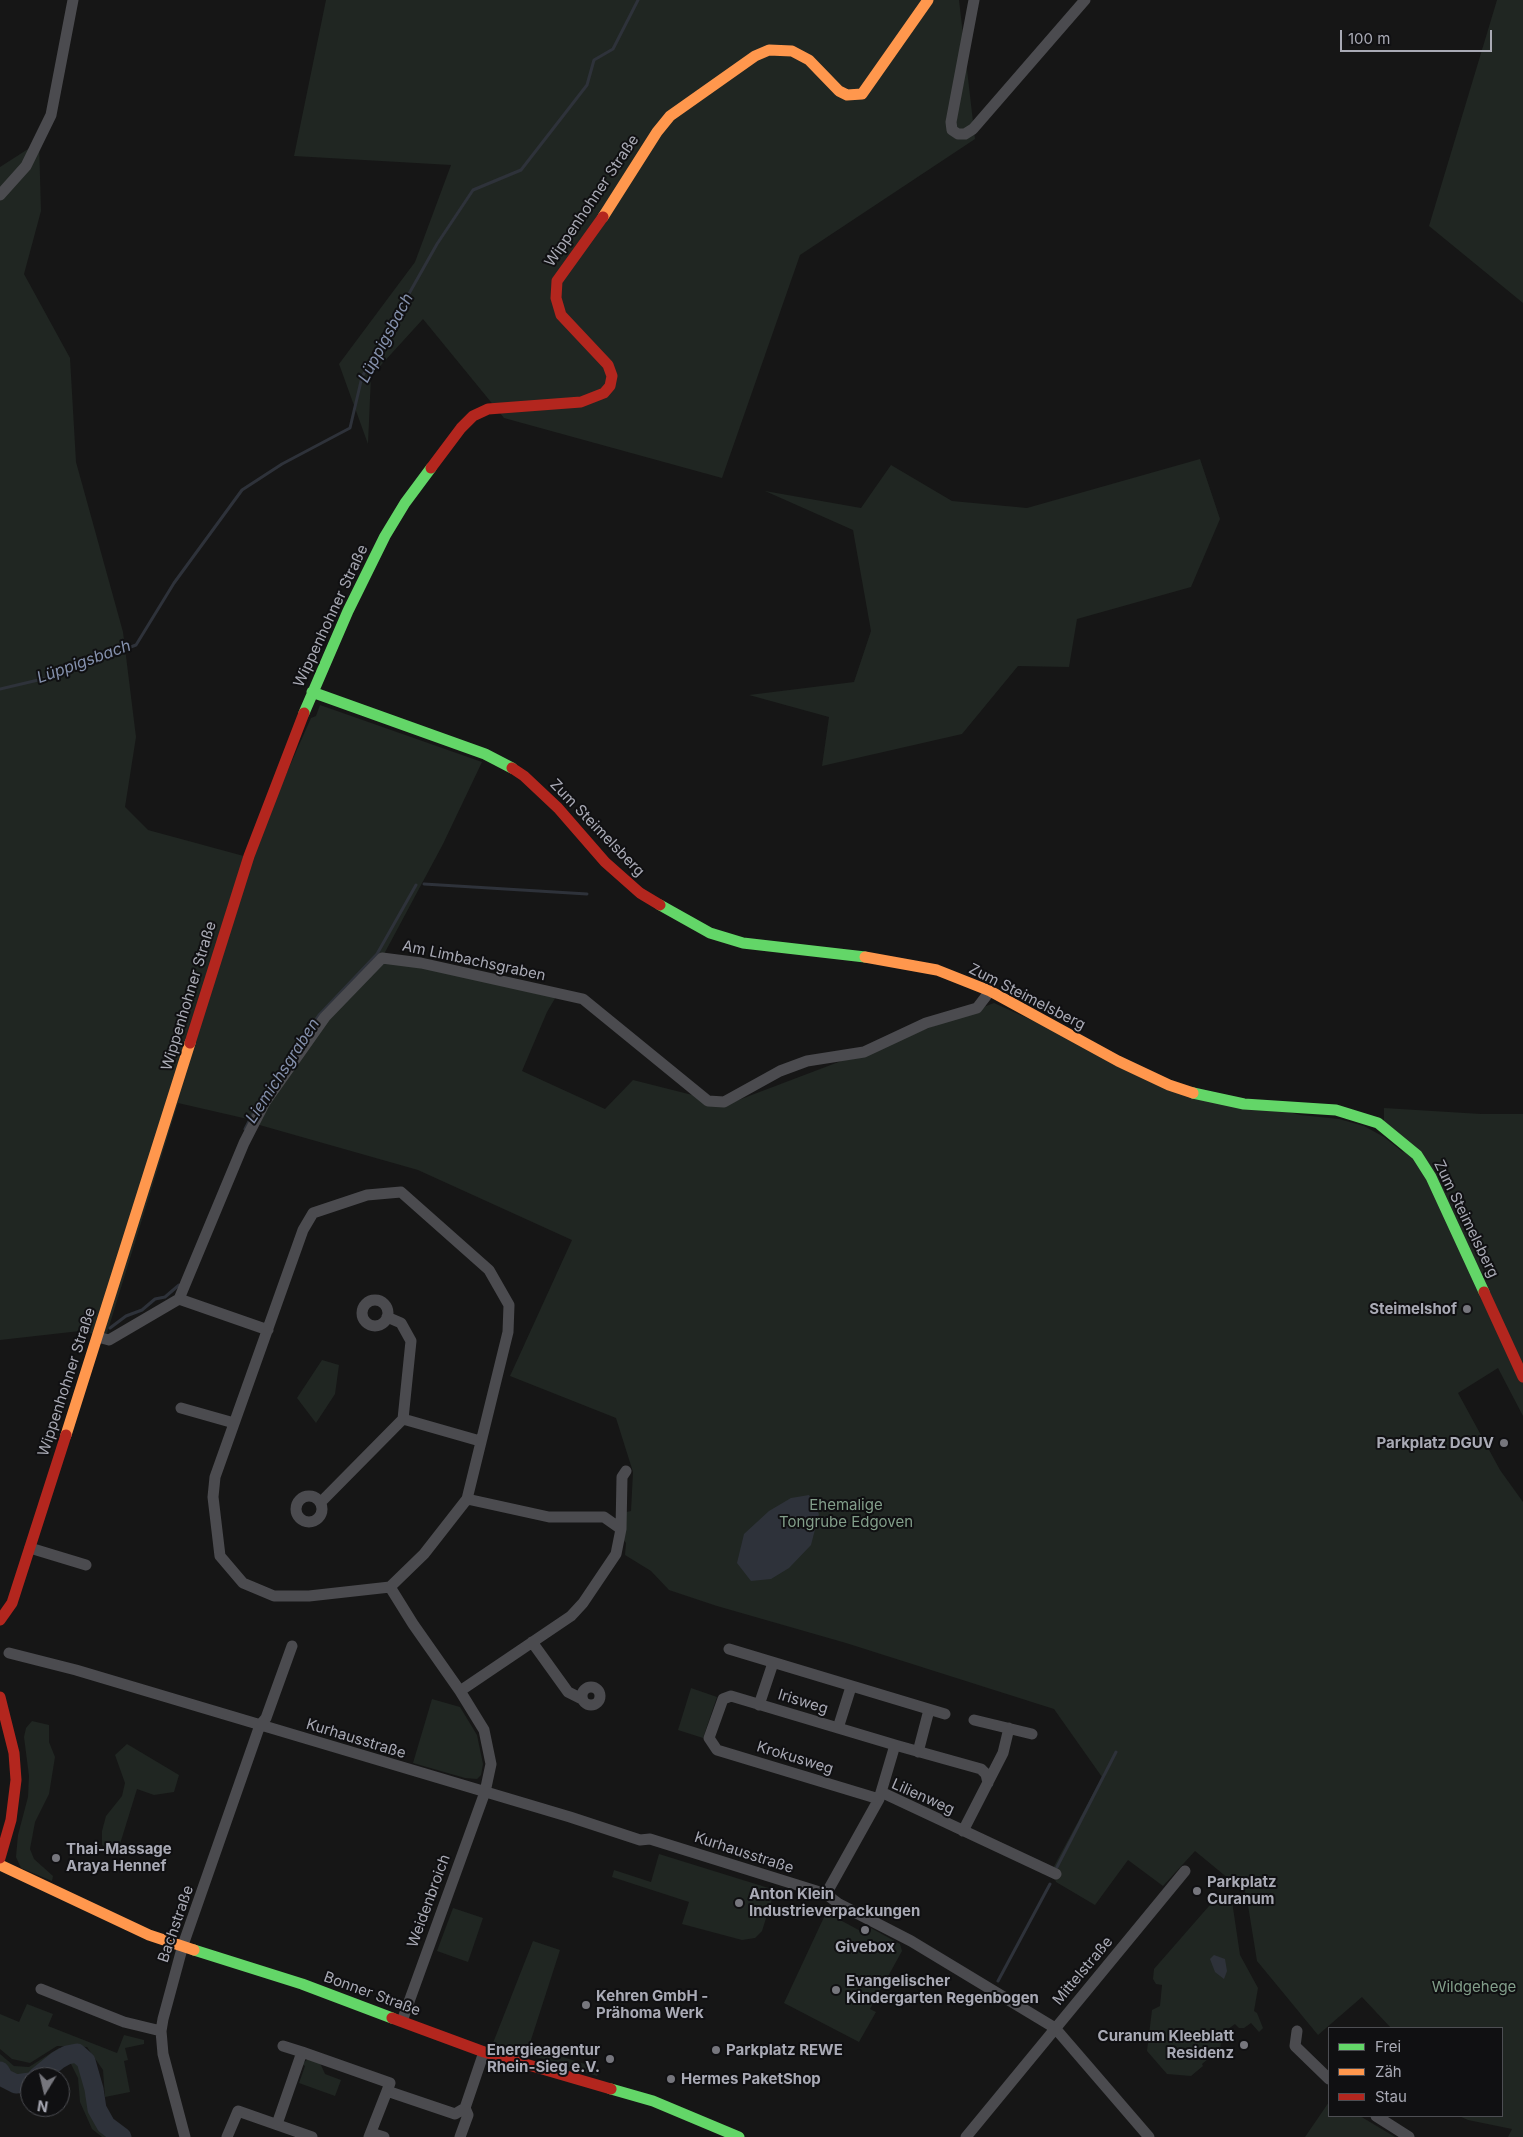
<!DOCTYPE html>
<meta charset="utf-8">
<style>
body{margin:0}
#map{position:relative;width:1523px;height:2137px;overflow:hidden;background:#161616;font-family:Inter,sans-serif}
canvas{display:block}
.legend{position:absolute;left:1328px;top:2027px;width:175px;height:90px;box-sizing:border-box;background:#101012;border:1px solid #4d4e53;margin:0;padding:6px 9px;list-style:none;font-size:15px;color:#a9aab5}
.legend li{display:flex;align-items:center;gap:10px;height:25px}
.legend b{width:25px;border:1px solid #4d4e53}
.north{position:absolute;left:20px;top:2067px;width:50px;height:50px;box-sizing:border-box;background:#101012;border:1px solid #4d4e53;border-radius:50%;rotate:189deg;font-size:14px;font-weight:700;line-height:20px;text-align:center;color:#a9aab5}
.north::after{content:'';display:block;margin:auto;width:18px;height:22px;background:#76767d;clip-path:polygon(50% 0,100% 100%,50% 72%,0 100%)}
.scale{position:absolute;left:1340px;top:30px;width:152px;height:22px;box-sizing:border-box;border:2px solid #a9aab5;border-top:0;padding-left:6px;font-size:15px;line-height:18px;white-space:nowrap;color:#a9aab5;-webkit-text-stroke:4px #101012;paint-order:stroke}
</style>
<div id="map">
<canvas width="1523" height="2137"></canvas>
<ul class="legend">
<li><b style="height:6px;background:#63d668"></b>Frei</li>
<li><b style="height:6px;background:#ff974d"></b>Zäh</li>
<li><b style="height:6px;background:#b3261e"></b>Stau</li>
</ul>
<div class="north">N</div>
<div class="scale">100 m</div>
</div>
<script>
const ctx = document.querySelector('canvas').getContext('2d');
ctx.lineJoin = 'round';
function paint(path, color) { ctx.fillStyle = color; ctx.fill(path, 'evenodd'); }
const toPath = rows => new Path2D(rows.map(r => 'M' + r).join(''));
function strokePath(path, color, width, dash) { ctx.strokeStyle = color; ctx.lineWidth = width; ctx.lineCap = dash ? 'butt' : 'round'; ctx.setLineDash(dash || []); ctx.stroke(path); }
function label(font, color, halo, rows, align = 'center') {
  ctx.font = font + ' Inter,sans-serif'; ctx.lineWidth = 4; ctx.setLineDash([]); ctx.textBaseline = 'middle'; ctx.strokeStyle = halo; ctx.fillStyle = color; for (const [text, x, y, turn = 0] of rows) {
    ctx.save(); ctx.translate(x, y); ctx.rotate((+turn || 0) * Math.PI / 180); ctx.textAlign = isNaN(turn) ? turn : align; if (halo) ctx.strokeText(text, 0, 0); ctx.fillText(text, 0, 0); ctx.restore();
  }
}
const green = toPath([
 [326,0,959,0,975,139,800,255,722,478,504,418,423,319,371,376,368,444,339,364,415,262,451,165,294,156],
 [1497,0,1523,0,1523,303,1429,226],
 [39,142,41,211,24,274,70,358,76,462,123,632,136,737,125,807,148,830,251,858,283,781,311,718,316,716,320,705,482,762,443,844,383,956,557,995,547,1012,522,1071,605,1109,633,1080,728,1104,994,1003,1058,1032,1118,1067,1300,1115,1339,1119,1364,1126,1384,1137,1404,1153,1384,1125,1384,1108,1481,1114,1523,1114,1523,1416,1498,1368,1458,1393,1500,1470,1523,1502,1523,2137,1508,2137,1512,2129,1468,2120,1459,2116,1502,2116,1502,2028,1391,2028,1362,1997,1318,2035,1257,1961,1246,1893,1195,1851,1163,1886,1128,1860,1095,1905,1056,1882,1052,1870,1102,1777,1054,1709,846,1643,717,1606,669,1590,651,1571,625,1555,626,1543,621,1537,622,1513,631,1511,633,1472,616,1418,510,1376,572,1240,418,1170,256,1124,252,1120,178,1103,107,1333,94,1334,80,1331,0,1340,0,167],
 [1200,459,1220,519,1191,587,1077,619,1069,667,1018,666,962,734,822,766,829,717,749,695,854,682,871,631,853,530,765,491,861,508,891,465,952,501,1027,508],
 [322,1360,339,1365,335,1394,316,1423,297,1398],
 [691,1688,717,1697,703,1738,678,1730],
 [432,1699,460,1707,477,1735,483,1764,481,1775,477,1779,465,1778,413,1763],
 [32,1721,49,1725,49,1742,55,1757,49,1794,35,1822,30,1849,34,1859,53,1876,52,1881,21,1868,16,1857,18,1835,28,1797,29,1776,24,1737,26,1728],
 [127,1744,179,1775,174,1792,154,1795,137,1789,120,1844,120,1854,102,1845,102,1831,106,1816,122,1796,125,1783,115,1755],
 [659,1854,775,1890,762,1931,755,1938,742,1940,682,1924,689,1902,612,1877,614,1870,651,1882],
 [1223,1894,1232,1901,1240,1955,1258,1988,1254,2011,1257,2013,1263,2028,1259,2032,1251,2023,1244,2028,1239,2028,1235,2024,1216,2038,1221,2043,1220,2049,1202,2064,1203,2066,1191,2076,1167,2074,1147,2051,1152,2010,1160,2006,1162,1985,1156,1984,1153,1979,1154,1969,1216,1898],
 [453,1908,483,1918,468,1962,437,1951],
 [829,1914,868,1935,871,1928,900,1944,902,1951,870,2009,876,2012,859,2042,784,2003,825,1915],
 [533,1941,560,1950,529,2046,600,2069,597,2076,493,2043],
 [27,2004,53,2014,48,2026,117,2053,124,2035,144,2040,144,2044,125,2048,128,2060,124,2061,130,2092,105,2097,103,2070,87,2047,57,2046,30,2063,12,2059,0,2049,0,2014,19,2022],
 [59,2048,82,2048,99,2072,100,2110,117,2137,102,2137,92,2129,80,2102,78,2078,71,2064,58,2066,46,2077,30,2077,30,2085,20,2088,0,2081,0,2054,14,2066,29,2067],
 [309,2058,320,2063,325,2074,341,2080,335,2096,299,2083,305,2066,302,2064],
 [1329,2102,1329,2116,1360,2116,1395,2137,1305,2137]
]);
const water = toPath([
 [809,1495,819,1514,811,1545,789,1568,771,1579,751,1581,737,1563,744,1534,769,1511,791,1498],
 [1214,1955,1225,1959,1227,1971,1224,1979,1215,1972,1210,1959]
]);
const stream = toPath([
 [0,689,51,677,136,645,174,583,242,490,282,464,350,428,362,377,437,244,473,190,521,170,587,85,594,60,613,49,638,0],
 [424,884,587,894],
 [275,1078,319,1015,377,954,416,885],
 [245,1129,257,1106],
 [110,1328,126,1316,142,1310,155,1299,165,1297,179,1285],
 [1057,1867,1116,1752],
 [998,1981,1050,1884]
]);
const river = toPath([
 [0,2071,4,2078,16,2084,30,2082],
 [37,2077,58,2060,67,2055,77,2053,86,2061,94,2089,97,2109,106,2125,122,2137]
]);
const street = toPath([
 [974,0,951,122,952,130,958,134,965,134,973,129,1085,0],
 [0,195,26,166,51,115,73,0],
 [179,1299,268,1330],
 '362 1313a13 13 0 1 1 26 0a13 13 0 1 1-26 0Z',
 [98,1337,109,1340,179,1299,244,1143,265,1102,325,1017,382,958,421,963,583,999,708,1101,724,1102,780,1071,807,1061,864,1052,926,1023,977,1008,990,991],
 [181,1408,234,1423],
 [403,1419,480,1441],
 '296 1509a13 13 0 1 1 26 0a13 13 0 1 1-26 0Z',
 [321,1502,403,1419,411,1341,401,1323,387,1317],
 [621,1529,622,1477,626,1471],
 [30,1548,86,1565],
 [390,1587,309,1596,274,1596,243,1583,220,1556,213,1497,215,1477,303,1230,313,1213,367,1195,401,1192,489,1270,509,1305,508,1332,467,1499,549,1517,604,1517,621,1529,616,1554,583,1603,571,1616,460,1691],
 [390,1587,413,1624,460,1691,484,1730,491,1764,485,1792,402,2021],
 [390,1587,424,1554,467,1499],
 [532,1642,568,1692,582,1699],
 [729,1649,945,1714],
 [9,1653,76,1670,570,1817,640,1840,650,1839,826,1894,839,1904,911,1941,1055,2028,1149,2137],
 '582 1696a9 9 0 1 1 18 0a9 9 0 1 1-18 0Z',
 [759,1705,773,1663],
 [974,1720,1032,1734],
 [838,1728,851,1687],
 [895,1745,981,1769,986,1774,988,1783],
 [918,1752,929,1710],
 [881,1792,1056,1874],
 [963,1831,1003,1753,1009,1728],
 [826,1894,879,1799,895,1745,731,1696,723,1699,709,1738,717,1750,879,1799],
 [41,1989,124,2022,161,2031],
 [1297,2031,1295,2046,1329,2079],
 [302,2052,390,2083,387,2091],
 [465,2108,484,2052],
 [1376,2116,1409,2137],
 [277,2124,302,2052,283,2046],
 [371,2133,384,2137],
 [185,2137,163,2054,161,2031,163,2019,183,1945,260,1725,266,1718,292,1646],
 [227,2137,238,2111,312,2137],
 [369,2137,387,2091,455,2114,465,2108,468,2115,460,2137],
 [966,2137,1185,1871]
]);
const fast = toPath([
 [312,692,485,754,512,768],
 [304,713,348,611,385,536,405,503,431,468],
 [660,905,710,933,743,943,865,957],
 [1193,1093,1244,1104,1336,1110,1378,1123,1417,1155,1431,1177,1484,1292],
 [194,1950,302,1984,392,2018],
 [611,2089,653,2101,739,2137]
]);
const slow = toPath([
 [603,217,657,132,670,116,755,56,769,50,792,51,809,60,839,91,847,95,862,94,928,0],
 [865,957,937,970,990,991,1118,1061,1169,1085,1193,1093],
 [66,1435,190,1043],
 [0,1865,149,1935,194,1950]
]);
const jam = toPath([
 [431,468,461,428,473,416,488,409,581,402,604,393,610,386,612,376,608,365,561,315,556,298,557,281,603,217],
 [512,768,524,776,558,808,605,862,640,893,660,905],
 [190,1043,249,856,304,713],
 [1484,1292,1523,1377],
 [0,1620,12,1603,66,1435],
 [0,1697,14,1753,16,1780,11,1820,0,1858],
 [392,2018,484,2052,611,2089]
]);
const markers = [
 [1467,1309,5,"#76767d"],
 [1504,1443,5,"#76767d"],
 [56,1858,5,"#76767d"],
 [1197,1891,5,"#76767d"],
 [739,1903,5,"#76767d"],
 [865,1930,5,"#76767d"],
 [836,1990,5,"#76767d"],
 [586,2005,5,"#76767d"],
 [1244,2045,5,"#76767d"],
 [716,2050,5,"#76767d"],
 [610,2059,5,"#76767d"],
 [671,2079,5,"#76767d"]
];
const streetNames = [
 ["Wippenhohner Straße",592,201,-56],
 ["Wippenhohner Straße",331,616,-65],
 ["Zum Steimelsberg",597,828,46],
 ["Am Limbachsgraben",474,961,12],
 ["Wippenhohner Straße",189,996,-73],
 ["Zum Steimelsberg",1027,997,27],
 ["Zum Steimelsberg",1466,1219,64],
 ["Wippenhohner Straße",67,1382,-72],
 ["Irisweg",803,1702,17],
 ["Kurhausstraße",356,1739,17],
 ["Krokusweg",795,1758,17],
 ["Lilienweg",923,1797,24],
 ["Kurhausstraße",744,1853,18],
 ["Weidenbroich",429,1901,-70],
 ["Bachstraße",176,1924,-71],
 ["Mittelstraße",1083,1971,-50],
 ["Bonner Straße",372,1994,20]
];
const poiNames = [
 ["Steimelshof",1457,1309,"right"],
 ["Parkplatz DGUV",1494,1443,"right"],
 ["Thai-Massage",66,1849],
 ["Araya Hennef",66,1866],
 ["Parkplatz",1207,1882],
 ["Curanum",1207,1899],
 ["Anton Klein",749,1894],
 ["Industrieverpackungen",749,1911],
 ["Givebox",865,1947,"center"],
 ["Evangelischer",846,1981],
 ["Kindergarten Regenbogen",846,1998],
 ["Kehren GmbH -",596,1996],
 ["Prähoma Werk",596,2013],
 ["Curanum Kleeblatt",1234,2036,"right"],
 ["Residenz",1234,2053,"right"],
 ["Energieagentur",600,2050,"right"],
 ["Rhein-Sieg e.V.",600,2067,"right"],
 ["Parkplatz REWE",726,2050],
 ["Hermes PaketShop",681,2079]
];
const parkNames = [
 ["Ehemalige",846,1505],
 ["Tongrube Edgoven",846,1522],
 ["Wildgehege",1474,1987]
];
const waterNames = [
 ["Lüppigsbach",386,338,-62],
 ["Lüppigsbach",84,662,-20],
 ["Liemichsgraben",283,1071,-57]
];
paint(green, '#202622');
paint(water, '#2e323a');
strokePath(stream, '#2e323a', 3);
strokePath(river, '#2e323a', 19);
strokePath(street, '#4b4b4f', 11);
strokePath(fast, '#63d668', 11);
strokePath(slow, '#ff974d', 11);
strokePath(jam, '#b3261e', 11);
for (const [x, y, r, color] of markers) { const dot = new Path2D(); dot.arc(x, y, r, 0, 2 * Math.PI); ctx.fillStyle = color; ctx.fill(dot); strokePath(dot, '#101012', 2); }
label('15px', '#a9aab5', '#101012', streetNames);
label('bold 15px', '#a9aab5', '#101012', poiNames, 'left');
label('15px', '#829e8a', '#101012', parkNames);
label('italic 16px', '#8490ac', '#101012', waterNames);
</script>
